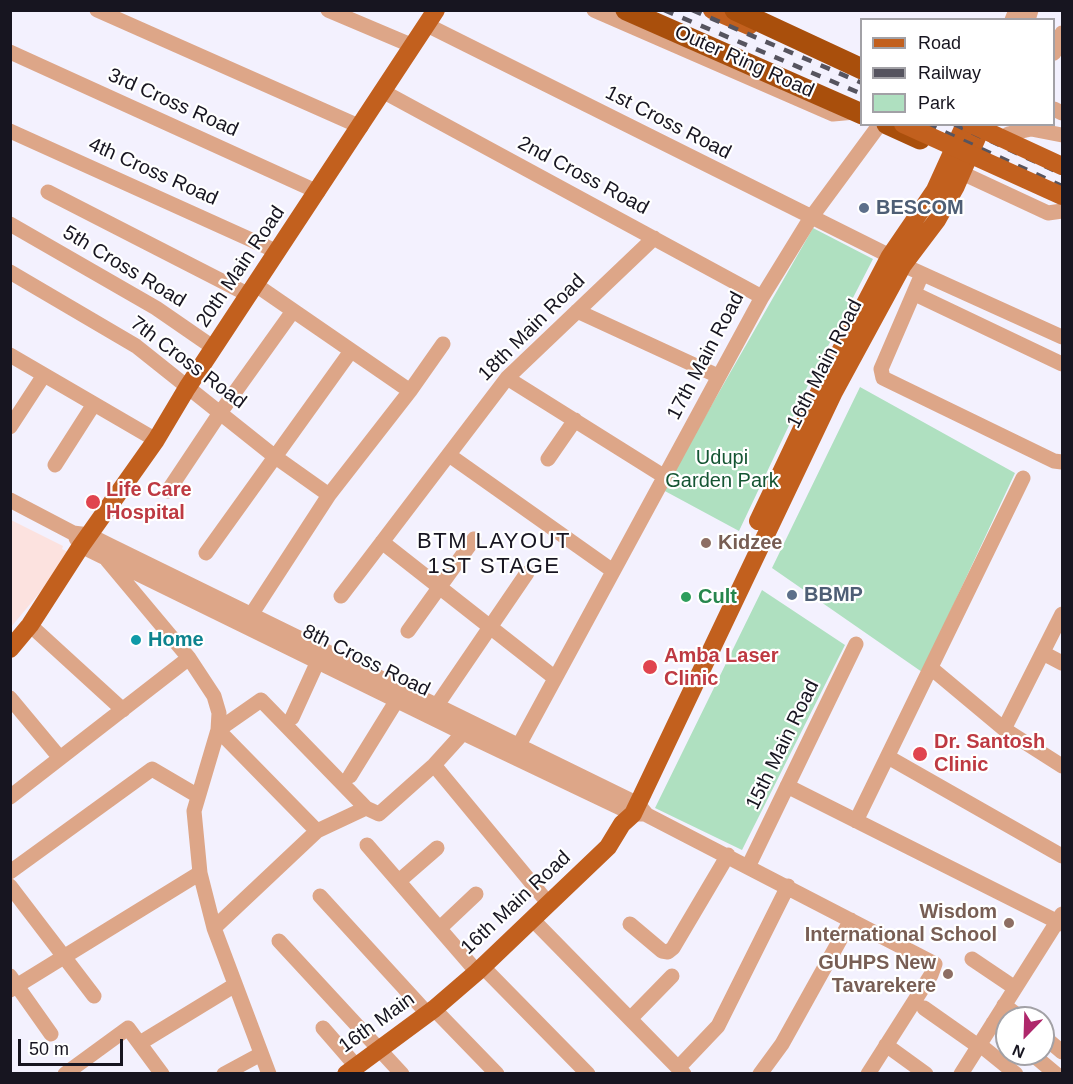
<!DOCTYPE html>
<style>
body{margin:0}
#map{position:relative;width:1073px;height:1084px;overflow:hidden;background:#f3f1fe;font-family:Arial,sans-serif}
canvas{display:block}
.frame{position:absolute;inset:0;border:12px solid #171520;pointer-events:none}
.legend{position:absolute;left:860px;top:18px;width:195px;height:108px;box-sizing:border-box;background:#fff;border:2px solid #a2a1a6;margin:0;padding:8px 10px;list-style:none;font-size:18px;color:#171520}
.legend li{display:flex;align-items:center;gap:12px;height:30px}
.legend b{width:30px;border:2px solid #a2a1a6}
.north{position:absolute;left:995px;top:1006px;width:60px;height:60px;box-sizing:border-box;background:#fff;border:2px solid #a2a1a6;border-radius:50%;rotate:203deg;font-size:16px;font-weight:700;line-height:24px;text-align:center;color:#171520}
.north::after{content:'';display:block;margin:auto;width:21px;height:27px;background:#af276b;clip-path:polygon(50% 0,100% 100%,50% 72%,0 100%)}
.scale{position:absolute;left:18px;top:1039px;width:105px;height:27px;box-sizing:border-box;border:3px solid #171520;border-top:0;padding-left:8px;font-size:18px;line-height:21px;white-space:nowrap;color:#171520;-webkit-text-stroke:4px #fff;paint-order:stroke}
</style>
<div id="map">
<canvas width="1073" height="1084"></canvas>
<div class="frame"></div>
<ul class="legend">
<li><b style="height:8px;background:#c2601e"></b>Road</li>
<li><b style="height:8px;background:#56545f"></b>Railway</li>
<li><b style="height:16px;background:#afe0c0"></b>Park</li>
</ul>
<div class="north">N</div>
<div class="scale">50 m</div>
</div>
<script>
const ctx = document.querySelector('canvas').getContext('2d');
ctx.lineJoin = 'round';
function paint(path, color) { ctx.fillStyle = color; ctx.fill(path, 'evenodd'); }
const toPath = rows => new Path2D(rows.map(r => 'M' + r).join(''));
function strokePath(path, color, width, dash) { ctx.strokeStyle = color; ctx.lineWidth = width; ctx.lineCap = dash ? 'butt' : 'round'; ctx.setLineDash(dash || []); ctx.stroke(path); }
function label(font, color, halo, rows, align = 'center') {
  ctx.font = font + ' Arial,sans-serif'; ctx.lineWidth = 4.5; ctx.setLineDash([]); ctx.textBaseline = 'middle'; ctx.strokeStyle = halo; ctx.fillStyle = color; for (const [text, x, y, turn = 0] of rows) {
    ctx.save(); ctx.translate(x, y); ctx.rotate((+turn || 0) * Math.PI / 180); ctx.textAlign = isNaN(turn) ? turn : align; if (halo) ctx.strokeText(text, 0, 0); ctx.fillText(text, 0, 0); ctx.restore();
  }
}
const industrial = toPath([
 [11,520,63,546,62,549,72,554,11,627]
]);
const green = toPath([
 [813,228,873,259,810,381,739,531,663,490],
 [860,387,1015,473,922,672,772,568],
 [762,590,845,645,742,850,655,808]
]);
const minor = toPath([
 [97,10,361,127],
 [328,10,413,46],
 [594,10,833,114,855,112],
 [1012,20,1016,10],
 [1028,20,1031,10],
 [427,25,890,256],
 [10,52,318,192],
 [1054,53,1062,33],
 [384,92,762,297],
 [1054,109,1062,113],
 [10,131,278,252],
 [1008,134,1031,129,1062,135],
 [962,173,1048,213,1062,211],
 [48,192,249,295],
 [10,224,156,308,214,348],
 [903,265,1062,337],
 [10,272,136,346,274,456,329,495],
 [922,274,881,369,883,378,1054,461,1062,462],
 [256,285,410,391],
 [915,294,1062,364],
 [577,311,718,376],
 [10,355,156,440],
 [507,378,665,477],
 [10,427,44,375],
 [449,455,613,571],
 [548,459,575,420],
 [55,465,94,404],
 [168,491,220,413,293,311],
 [10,500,73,533,89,535,109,545,638,804,647,815,935,964,931,975,868,1074],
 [76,538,81,546,463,733,633,814,643,814],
 [382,542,555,678],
 [206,553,351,351],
 [107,560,189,658,214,696,219,713,218,730,194,811,200,873,214,928,269,1074],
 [341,596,507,378,654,238],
 [251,615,329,495,410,391,443,344],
 [30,625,123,710],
 [408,631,474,539],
 [1043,653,1062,663],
 [931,668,1004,729,1062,766],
 [10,698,60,758],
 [437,705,527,573],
 [292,718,318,661],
 [1004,729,1062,614],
 [519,745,762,297,810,219,880,124],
 [888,757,1062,856],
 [434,765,549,904],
 [350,776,397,700],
 [787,786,1062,924],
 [10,797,189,658],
 [856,821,1023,478],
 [317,831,218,730,261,700,366,808],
 [367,845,477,972],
 [749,865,856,644],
 [10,872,152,769,198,796],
 [399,881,437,848],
 [10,886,94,996],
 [320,896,427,1013],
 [532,919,684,1074],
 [630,924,662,951,668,952,673,948,728,855],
 [214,928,317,831,366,808,379,814,434,765,463,733],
 [440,928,476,894],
 [279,941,402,1074],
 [972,959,1015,988],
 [482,966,588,1074],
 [10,976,51,1034],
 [10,990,200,873],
 [1004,1005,1021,1018],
 [924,1008,978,1046],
 [434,1009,497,1074],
 [630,1019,672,976],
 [993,1023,1007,1034],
 [323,1028,356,1066],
 [1043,1036,1062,1052],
 [140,1043,235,985],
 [979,1044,1016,1074],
 [886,1045,926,1074],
 [1032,1054,1056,1074],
 [678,1068,718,1026,788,886],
 [65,1074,128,1028,162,1074],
 [224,1074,261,1054],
 [760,1074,782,1044,851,920],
 [961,1074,1062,914]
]);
const major = toPath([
 [712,10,749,26],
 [758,521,822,386,890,256,935,190,965,124],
 [10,649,30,625,81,546,156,440,187,388,436,10],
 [346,1074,434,1009,477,972,608,847,622,824,633,814,834,392,903,265,937,220,956,186,983,124]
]);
const highway = toPath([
 [626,10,862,114],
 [735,10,862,69],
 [887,124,920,139]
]);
const rail = toPath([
 [664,10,862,94],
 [692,10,862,83],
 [927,124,1062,186],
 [954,124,1062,174]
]);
const majorBridge = toPath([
 [903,124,1062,196],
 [971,124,1062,166]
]);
const markers = [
 [864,208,6,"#5c6f8a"],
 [93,502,8,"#e0444e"],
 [706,543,6,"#8d6e63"],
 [792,595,6,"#5c6f8a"],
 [686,597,6,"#2e9e5b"],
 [136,640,6,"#0f9aa8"],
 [650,667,8,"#e0444e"],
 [920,754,8,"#e0444e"],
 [1009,923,6,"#8d6e63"],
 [948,974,6,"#8d6e63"]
];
const streetNames = [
 ["Outer Ring Road",744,62,24],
 ["3rd Cross Road",173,103,24],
 ["1st Cross Road",668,123,27],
 ["4th Cross Road",153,172,24],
 ["2nd Cross Road",583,176,28],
 ["5th Cross Road",124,267,31],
 ["20th Main Road",241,267,-56],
 ["18th Main Road",532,328,-45],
 ["17th Main Road",706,356,-62],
 ["7th Cross Road",188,363,37],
 ["16th Main Road",825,364,-63],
 ["8th Cross Road",366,661,26],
 ["15th Main Road",783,745,-64],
 ["16th Main Road",516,903,-43],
 ["16th Main",377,1023,-36]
];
const serviceNames = [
 ["BESCOM",876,208],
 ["BBMP",804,595]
];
const parkNames = [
 ["Udupi",722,458],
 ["Garden Park",722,481]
];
const healthNames = [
 ["Life Care",106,490],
 ["Hospital",106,513],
 ["Amba Laser",664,656],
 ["Clinic",664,679],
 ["Dr. Santosh",934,742],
 ["Clinic",934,765]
];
const educationNames = [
 ["Kidzee",718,543,"left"],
 ["Wisdom",997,912],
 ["International School",997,935],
 ["GUHPS New",936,963],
 ["Tavarekere",936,986]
];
const leisureNames = [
 ["Cult",698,597]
];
const cultureNames = [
 ["Home",148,640]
];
const quarterNames = [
 ["BTM LAYOUT",494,542],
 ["1ST STAGE",494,567]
];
paint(industrial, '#fce2df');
paint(green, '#afe0c0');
strokePath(minor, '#dda688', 15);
strokePath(major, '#c2601e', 18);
strokePath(highway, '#a94f0c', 21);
strokePath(rail, '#56545f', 4.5, [10, 10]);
strokePath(majorBridge, '#c2601e', 18);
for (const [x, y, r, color] of markers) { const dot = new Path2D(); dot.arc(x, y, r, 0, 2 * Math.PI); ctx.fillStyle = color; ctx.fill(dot); strokePath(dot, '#fff', 2); }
label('20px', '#171520', '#fff', streetNames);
label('bold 20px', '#4e5e75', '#fff', serviceNames, 'left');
label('20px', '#155533', '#fff', parkNames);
label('bold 20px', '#be3a42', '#fff', healthNames, 'left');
label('bold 20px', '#785e54', '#fff', educationNames, 'right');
label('bold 20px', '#27864d', '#fff', leisureNames, 'left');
label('bold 20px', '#0d838f', '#fff', cultureNames, 'left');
ctx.letterSpacing = '1.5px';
label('22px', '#171520', '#fff', quarterNames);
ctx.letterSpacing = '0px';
</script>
